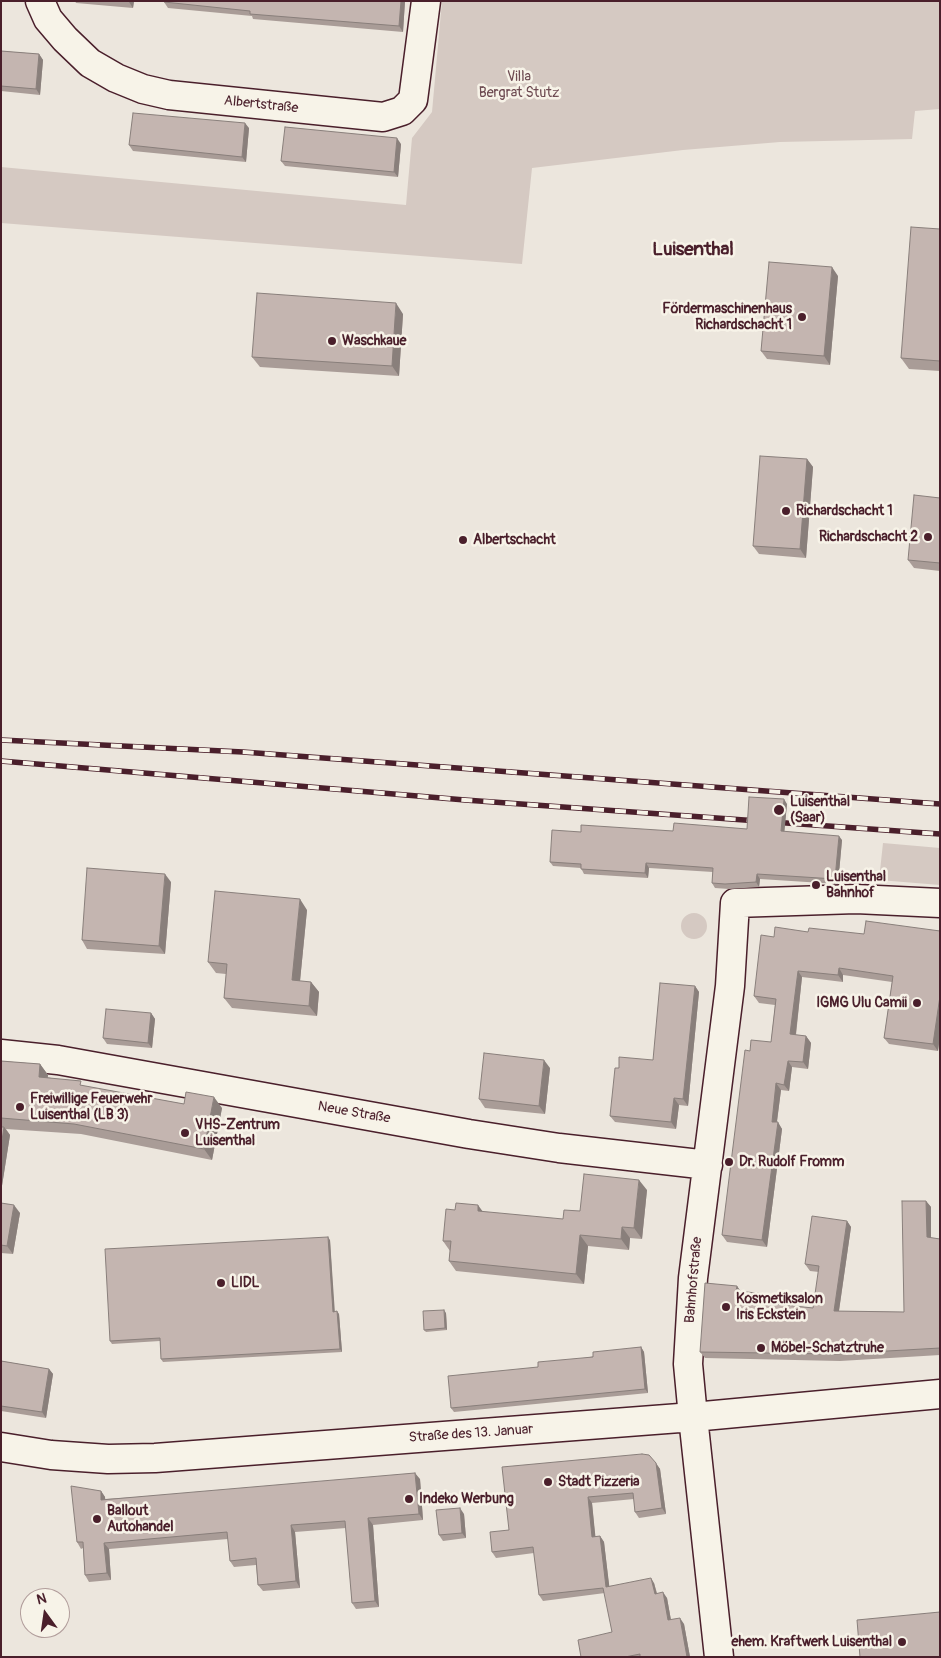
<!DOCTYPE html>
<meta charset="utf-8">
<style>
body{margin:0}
#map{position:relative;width:941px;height:1658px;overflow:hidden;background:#ece6dd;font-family:Pangolin,sans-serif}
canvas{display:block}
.frame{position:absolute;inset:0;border:2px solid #4a1f2b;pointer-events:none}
.north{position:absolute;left:20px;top:1588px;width:50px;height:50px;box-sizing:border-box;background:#f7f3e8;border:1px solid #b29e9c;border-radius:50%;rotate:346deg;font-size:14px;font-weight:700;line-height:20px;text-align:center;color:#4a1f2b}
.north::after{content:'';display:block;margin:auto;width:18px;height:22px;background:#4a1f2b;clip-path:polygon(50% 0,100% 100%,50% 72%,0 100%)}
</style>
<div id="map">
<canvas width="941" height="1658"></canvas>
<div class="frame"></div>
<div class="north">N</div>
</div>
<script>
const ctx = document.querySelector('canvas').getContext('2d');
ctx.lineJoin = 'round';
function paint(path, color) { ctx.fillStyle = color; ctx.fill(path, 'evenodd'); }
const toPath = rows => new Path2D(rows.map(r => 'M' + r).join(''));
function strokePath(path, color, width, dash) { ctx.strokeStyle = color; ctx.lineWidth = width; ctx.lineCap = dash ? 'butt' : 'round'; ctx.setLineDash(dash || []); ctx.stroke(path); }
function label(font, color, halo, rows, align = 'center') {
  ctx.font = font + ' Pangolin,sans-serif'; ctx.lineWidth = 5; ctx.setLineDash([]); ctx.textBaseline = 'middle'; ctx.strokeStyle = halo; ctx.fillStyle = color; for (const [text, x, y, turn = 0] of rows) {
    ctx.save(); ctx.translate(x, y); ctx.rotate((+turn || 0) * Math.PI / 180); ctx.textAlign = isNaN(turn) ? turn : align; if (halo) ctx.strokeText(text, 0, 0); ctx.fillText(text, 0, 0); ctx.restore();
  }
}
const green = toPath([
 [442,1,940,1,940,109,915,111,912,139,780,142,683,150,532,168,522,264,1,223,1,167,406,205,412,138,432,112],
 [883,843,940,848,940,885,879,880],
 '681 926a13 13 0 1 1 26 0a13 13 0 1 1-26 0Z'
]);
const minor = toPath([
 [40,1,48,19,65,39,90,63,116,78,143,89,169,95,383,117,402,111,413,100,426,1],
 [1,1054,58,1060,469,1134,559,1148,708,1165],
 [693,1417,688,1364,693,1278,730,986,735,903,856,899,940,903]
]);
const major = toPath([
 [693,1417,719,1657],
 [1,1447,51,1455,108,1459,155,1458,693,1417,940,1394]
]);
const rail = toPath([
 [1,740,243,752,940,804],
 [1,761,465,800,940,834]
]);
const wall = toPath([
 [75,1,134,1,133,8,76,3],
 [405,1,403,32,253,19,252,16,168,8,164,2],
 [1,51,39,54,43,60,40,95,1,91],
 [249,128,246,162,133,151,129,145],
 [401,144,398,177,285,166,281,161],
 [940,229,940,371,909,369,901,358],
 [838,276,830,365,767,359,761,351],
 [403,314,399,376,260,367,252,357],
 [807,459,813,467,806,558,759,554,753,546],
 [940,498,940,571,914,568,908,560],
 [787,804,784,832,842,840,838,884,760,879,759,887,729,889,715,888,712,883,713,872,649,868,648,878,584,874,581,868,553,866,550,862,581,832,673,831,747,829],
 [171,882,165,954,87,949,82,940],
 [307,910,300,981,311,982,319,992,317,1016,232,1008,224,998,226,974,216,973,208,962],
 [940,931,940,1036,938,1051,889,1044,884,1038,892,982,843,975,843,982,802,977,796,1035,806,1036,811,1043,808,1069,792,1067,789,1091,781,1090,777,1122,782,1129,767,1247,727,1242,722,1235,750,1051,771,1042,775,1005,759,1003,754,996,774,937,808,932,864,934],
 [695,986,699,992,688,1106,679,1105,676,1129,615,1122,610,1116,619,1068,653,1060],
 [151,1013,155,1019,152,1048,107,1044,103,1038],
 [1,1061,40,1064,48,1075,47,1077,84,1086,184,1104,222,1108,212,1160,81,1134,6,1129,10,1135,1,1192],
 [550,1068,545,1114,485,1108,479,1099],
 [647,1190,642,1239,630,1238,629,1250,588,1246,584,1284,456,1271,449,1261,450,1251,443,1241,563,1219,580,1211],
 [926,1201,931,1207,931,1238,940,1239,940,1355,840,1361,705,1358,700,1352,737,1286,741,1292,771,1301,771,1303,813,1308,819,1272,810,1271,805,1264,847,1221,851,1227,839,1311,904,1312],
 [1,1203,20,1213,13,1254,1,1253],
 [330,1240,334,1311,339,1314,342,1352,163,1362,161,1359,160,1341,112,1344,110,1341],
 [446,1313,447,1330,426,1332,424,1330],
 [641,1347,644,1352,648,1393,454,1412,451,1408,538,1367],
 [1,1361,49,1369,53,1374,46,1418,1,1411],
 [649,1455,660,1469,666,1514,639,1518,635,1512,634,1499,592,1503,595,1536,600,1536,604,1542,609,1586,654,1583,657,1593,667,1598,671,1620,684,1624,690,1657,581,1657,612,1632,605,1593,543,1601,539,1595,534,1553,496,1558,492,1552,509,1530],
 [420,1479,423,1520,373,1525,379,1607,356,1609,352,1603,346,1528,295,1532,300,1588,263,1591,258,1585,256,1565,234,1567,230,1561,228,1539,109,1549,111,1580,89,1582,85,1575,83,1548,81,1549,77,1542,101,1491,105,1497,105,1499],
 [464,1514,466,1538,443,1541,439,1535]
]);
const shadedWall = toPath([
 [129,1,134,1,133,8,129,2],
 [401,1,405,1,403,32,399,26],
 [39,54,43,60,40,95,36,89],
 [245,123,249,128,246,162,242,157],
 [397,138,401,144,398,177,394,172],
 [832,267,838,276,830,365,824,356],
 [396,303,403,314,399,376,392,366],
 [807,459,813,467,806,558,800,549],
 [784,799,787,804,784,836,781,831],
 [839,836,842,840,838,884,835,879],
 [646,863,649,868,648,878,645,873],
 [165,874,171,882,165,954,159,946],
 [757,874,760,879,759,887,756,882],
 [300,899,307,910,299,991,292,980],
 [839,968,843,975,843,982,838,975],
 [798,971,802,977,795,1041,790,1034],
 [311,982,319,992,317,1016,309,1006],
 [695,986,699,992,688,1106,683,1099],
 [940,996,940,1036,938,1051,933,1044],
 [151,1013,155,1019,152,1048,148,1043],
 [806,1036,811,1043,808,1069,803,1062],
 [544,1060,550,1068,545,1114,539,1106],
 [788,1061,792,1067,789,1091,784,1085],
 [40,1064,48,1075,47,1087,39,1077],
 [776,1083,781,1090,776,1128,772,1122],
 [214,1097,222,1108,212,1160,204,1149],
 [674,1098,679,1105,676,1129,671,1122],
 [778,1122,782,1129,767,1247,762,1240],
 [4,1127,10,1135,1,1192,1,1147],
 [639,1180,647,1190,642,1239,634,1228],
 [926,1201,931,1207,931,1244,927,1237],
 [14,1205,20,1213,13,1254,7,1246],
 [478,1205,486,1216,478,1211],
 [847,1221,851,1227,838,1317,834,1311],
 [622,1227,630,1238,629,1250,621,1239],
 [580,1235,588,1246,584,1284,576,1274],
 [328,1237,330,1240,335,1314,333,1312],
 [737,1286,741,1292,736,1291],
 [767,1294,771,1301,771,1309,766,1303],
 [444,1310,446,1313,447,1330,445,1328],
 [337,1311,339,1314,342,1352,340,1349],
 [641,1347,644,1352,648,1393,645,1389],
 [49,1369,53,1374,46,1418,42,1412],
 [656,1463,660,1469,666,1514,662,1508],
 [415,1473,420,1479,423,1520,419,1514],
 [101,1491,105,1497,106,1506,101,1500],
 [588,1497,592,1503,596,1542,592,1537],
 [460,1508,464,1514,466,1538,462,1533],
 [368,1518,373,1525,379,1607,375,1601],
 [291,1525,295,1532,300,1588,296,1581],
 [600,1536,604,1542,610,1592,606,1587],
 [104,1543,109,1549,111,1580,107,1573],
 [651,1578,654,1583,658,1599,655,1594],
 [663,1592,667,1598,672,1626,668,1620],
 [680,1618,684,1624,690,1657,687,1657]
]);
const building = toPath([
 [164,1,401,1,399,26,250,14,250,11,164,2,164,1],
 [1,51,39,54,36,89,1,86,1,51],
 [133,113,245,123,242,157,129,145,133,113],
 [285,127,397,138,394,172,281,161,285,127],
 [911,227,940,229,940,361,901,358,911,227],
 [769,262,832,267,824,356,761,351,769,262],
 [257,293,396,303,392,366,252,357,257,293],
 [760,456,807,459,800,549,753,546,760,456],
 [914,495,940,498,940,563,908,560,914,495],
 [749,797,784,799,781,831,839,836,835,879,757,874,756,882,725,884,712,883,713,868,646,863,645,873,581,869,581,864,550,862,552,830,581,832,581,825,673,831,674,823,747,829,749,797],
 [87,868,165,874,159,946,82,940,87,868],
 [215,891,300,899,292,980,311,982,309,1006,224,998,227,964,208,962,215,891],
 [866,921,940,931,940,996,933,1044,884,1038,893,976,839,968,838,975,798,971,790,1034,806,1036,803,1062,788,1061,784,1085,776,1083,772,1122,778,1122,762,1240,722,1235,745,1050,750,1051,751,1040,771,1042,776,999,754,996,761,935,774,937,775,927,808,932,809,928,864,934,866,921],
 [660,983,695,986,683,1099,674,1098,671,1122,610,1116,615,1068,619,1068,619,1057,653,1060,660,983],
 [106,1009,151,1013,148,1043,103,1038,106,1009],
 [484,1053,544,1060,539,1106,479,1099,484,1053],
 [1,1061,40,1064,39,1077,81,1081,80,1085,184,1104,186,1092,214,1097,204,1149,74,1124,1,1118,1,1061],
 [1,1127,4,1127,1,1147,1,1127],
 [584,1174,639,1180,634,1228,622,1227,621,1239,580,1235,576,1274,449,1261,451,1241,443,1241,446,1209,455,1210,456,1203,478,1205,478,1211,563,1219,564,1210,580,1211,584,1174],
 [902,1201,926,1201,927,1237,940,1239,940,1348,835,1354,700,1352,705,1283,737,1286,736,1291,767,1294,766,1303,813,1308,819,1266,805,1264,812,1216,847,1221,834,1311,904,1312,902,1201],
 [1,1203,14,1205,7,1246,1,1245,1,1203],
 [328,1237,333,1312,337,1311,340,1349,161,1359,160,1338,110,1341,105,1249,328,1237],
 [444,1310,445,1328,424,1330,423,1311,444,1310],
 [641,1347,645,1389,451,1408,448,1376,538,1367,538,1362,593,1357,593,1352,641,1347],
 [1,1361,49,1369,42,1412,1,1406,1,1361],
 [642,1454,649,1455,656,1463,662,1508,635,1512,633,1493,588,1497,592,1537,600,1536,606,1587,651,1578,655,1594,663,1592,668,1620,680,1618,687,1657,640,1657,640,1654,625,1657,581,1657,578,1640,612,1632,603,1588,539,1595,533,1547,492,1552,490,1532,509,1530,502,1467,642,1454],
 [415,1473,419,1514,368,1518,375,1601,352,1603,345,1521,291,1525,296,1581,258,1585,256,1558,230,1561,227,1532,104,1543,107,1573,85,1575,83,1542,77,1542,71,1486,101,1491,101,1500,415,1473],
 [460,1508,462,1533,439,1535,436,1510,460,1508],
 [940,1612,940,1657,860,1657,857,1620,940,1612]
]);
const markers = [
 [802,317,5,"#4a1f2b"],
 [332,341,5,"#4a1f2b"],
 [786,511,5,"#4a1f2b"],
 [928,537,5,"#4a1f2b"],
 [463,540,5,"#4a1f2b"],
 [779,810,6,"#4a1f2b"],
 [816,885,5,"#4a1f2b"],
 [917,1003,5,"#4a1f2b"],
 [20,1107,5,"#4a1f2b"],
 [185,1133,5,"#4a1f2b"],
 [729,1162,5,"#4a1f2b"],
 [221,1283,5,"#4a1f2b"],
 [726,1307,5,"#4a1f2b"],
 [761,1348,5,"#4a1f2b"],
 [548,1482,5,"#4a1f2b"],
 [409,1499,5,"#4a1f2b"],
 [97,1519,5,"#4a1f2b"],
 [902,1642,5,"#4a1f2b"]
];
const parkNames = [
 ["Villa",519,77],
 ["Bergrat Stutz",519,93]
];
const streetNames = [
 ["Albertstraße",261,105,6],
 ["Neue Straße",354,1113,10],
 ["Bahnhofstraße",694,1280,-85],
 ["Straße des 13. Januar",471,1434,-4]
];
const poiNames = [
 ["Fördermaschinenhaus",792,309,"right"],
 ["Richardschacht 1",792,325,"right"],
 ["Waschkaue",342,341],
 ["Richardschacht 1",796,511],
 ["Richardschacht 2",918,537,"right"],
 ["Albertschacht",473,540],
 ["Luisenthal",790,802],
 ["(Saar)",790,818],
 ["Luisenthal",826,877],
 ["Bahnhof",826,893],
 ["IGMG Ulu Camii",907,1003,"right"],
 ["Freiwillige Feuerwehr",30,1099],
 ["Luisenthal (LB 3)",30,1115],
 ["VHS-Zentrum",195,1125],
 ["Luisenthal",195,1141],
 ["Dr. Rudolf Fromm",739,1162],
 ["LIDL",231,1283],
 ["Kosmetiksalon",736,1299],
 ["Iris Eckstein",736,1315],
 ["Möbel-Schatztruhe",771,1348],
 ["Stadt Pizzeria",558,1482],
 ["Indeko Werbung",419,1499],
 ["Ballout",107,1511],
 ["Autohandel",107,1527],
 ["ehem. Kraftwerk Luisenthal",892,1642,"right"]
];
const districtNames = [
 ["Luisenthal",693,250]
];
paint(green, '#d5c9c2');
strokePath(minor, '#4a1f2b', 31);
strokePath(major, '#4a1f2b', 31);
strokePath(minor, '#f7f3e8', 28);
strokePath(major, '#f7f3e8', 28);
strokePath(rail, '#4a1f2b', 5.5);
strokePath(rail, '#f7f3e8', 4, [11]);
paint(wall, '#a99c97');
paint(shadedWall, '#897f7b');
paint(building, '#c4b5b0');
strokePath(building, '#897f7b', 1);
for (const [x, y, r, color] of markers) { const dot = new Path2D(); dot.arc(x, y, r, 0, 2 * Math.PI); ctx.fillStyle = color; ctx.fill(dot); strokePath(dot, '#f7f3e8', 2); }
label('14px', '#6d4a51', '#f7f3e8', parkNames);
label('14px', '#4a1f2b', '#f7f3e8', streetNames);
label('bold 14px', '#4a1f2b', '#f7f3e8', poiNames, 'left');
label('bold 19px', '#4a1f2b', '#f7f3e8', districtNames);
</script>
